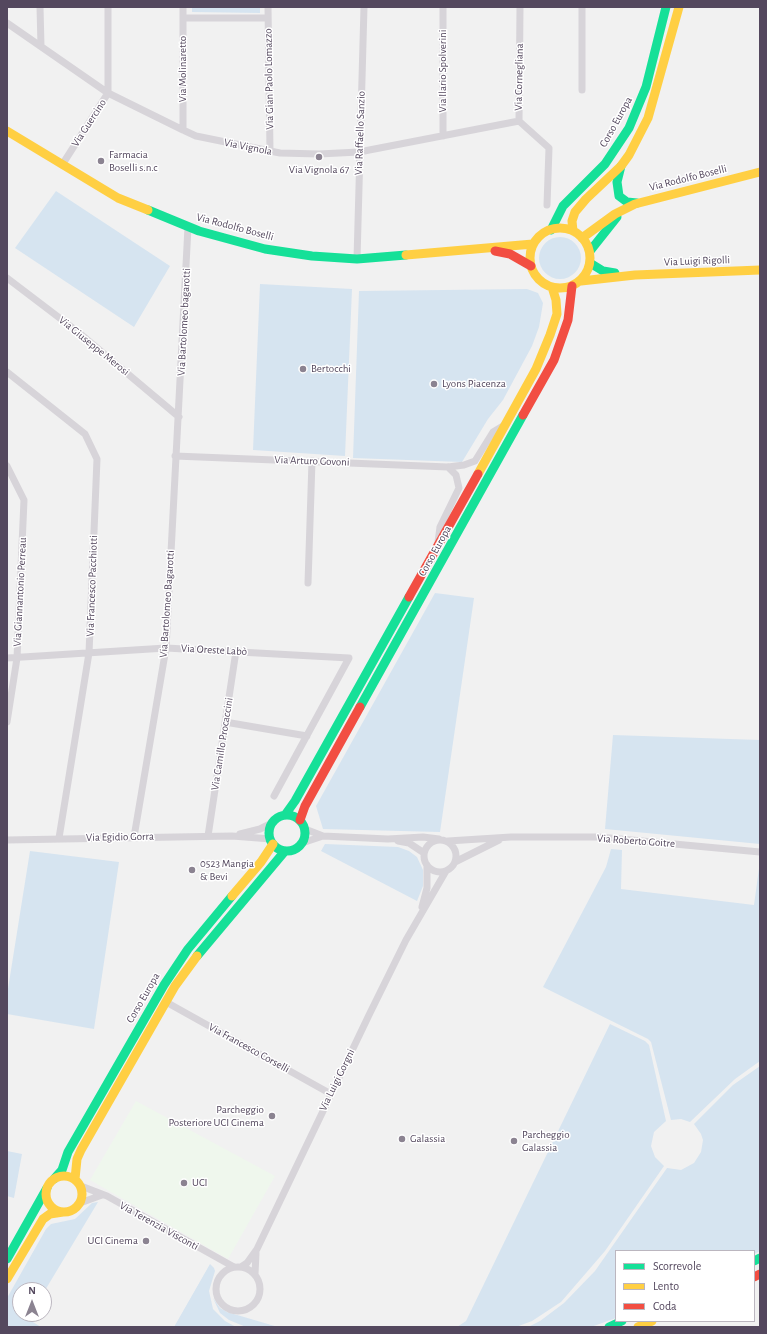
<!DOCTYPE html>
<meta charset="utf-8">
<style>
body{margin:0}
#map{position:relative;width:767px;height:1334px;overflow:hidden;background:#f1f1f1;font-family:"Alegreya Sans",sans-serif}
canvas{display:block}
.frame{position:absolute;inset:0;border:8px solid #54485e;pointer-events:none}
.legend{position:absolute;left:615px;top:1250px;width:140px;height:72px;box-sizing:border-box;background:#fff;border:1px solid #bbb6bf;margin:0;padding:5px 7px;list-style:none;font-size:12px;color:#54485e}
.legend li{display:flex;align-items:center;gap:8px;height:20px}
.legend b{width:20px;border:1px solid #bbb6bf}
.north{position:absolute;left:12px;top:1282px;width:40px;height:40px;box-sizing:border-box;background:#fff;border:1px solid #bbb6bf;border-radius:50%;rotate:0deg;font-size:11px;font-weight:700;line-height:16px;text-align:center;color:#54485e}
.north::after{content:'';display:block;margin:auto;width:14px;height:18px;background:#8b8391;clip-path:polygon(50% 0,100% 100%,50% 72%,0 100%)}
</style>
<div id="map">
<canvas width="767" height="1334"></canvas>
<div class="frame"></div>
<ul class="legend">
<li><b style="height:5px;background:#16e098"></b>Scorrevole</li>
<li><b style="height:5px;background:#ffcf43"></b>Lento</li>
<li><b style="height:5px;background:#f24e42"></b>Coda</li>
</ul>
<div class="north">N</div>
</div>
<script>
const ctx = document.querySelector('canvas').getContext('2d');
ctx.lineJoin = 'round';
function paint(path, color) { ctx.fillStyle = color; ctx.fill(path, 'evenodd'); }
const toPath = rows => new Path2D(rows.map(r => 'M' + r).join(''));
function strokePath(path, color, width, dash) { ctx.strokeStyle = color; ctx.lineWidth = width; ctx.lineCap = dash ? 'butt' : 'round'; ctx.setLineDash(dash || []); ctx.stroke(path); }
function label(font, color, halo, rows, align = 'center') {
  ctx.font = font + ' "Alegreya Sans",sans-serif'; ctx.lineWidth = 3; ctx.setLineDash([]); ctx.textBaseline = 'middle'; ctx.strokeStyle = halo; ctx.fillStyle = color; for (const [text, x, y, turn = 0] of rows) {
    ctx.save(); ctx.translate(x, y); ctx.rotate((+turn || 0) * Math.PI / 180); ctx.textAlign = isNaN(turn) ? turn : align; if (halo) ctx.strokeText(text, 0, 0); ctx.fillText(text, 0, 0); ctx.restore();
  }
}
const commercial = toPath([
 [136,1101,275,1176,228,1259,90,1180]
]);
const green = toPath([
 [192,7,260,7,260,13,192,12],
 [56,191,170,266,134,327,15,248],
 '539 258a21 21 0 1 1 42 0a21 21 0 1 1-42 0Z',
 [260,284,352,289,345,456,253,450],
 [527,289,538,293,543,303,539,327,532,346,503,400,488,419,462,462,353,458,359,291],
 [435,593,474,598,440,832,323,829,316,806],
 [613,735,760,740,760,844,605,829],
 [325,844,398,847,409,851,417,857,423,870,423,886,417,901,321,851],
 [611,849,622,850,621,889,754,905,760,861,760,1061,735,1079,690,1122,681,1119,671,1120,651,1042,648,1039,543,987,606,867],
 [30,851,119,862,94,1029,7,1014,7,995],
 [610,1024,645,1041,649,1045,666,1121,654,1132,651,1146,655,1157,664,1166,605,1251,561,1302,532,1321,516,1327,457,1327,466,1321],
 [760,1066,760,1251,754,1254,754,1251,616,1251,616,1318,591,1327,528,1327,540,1321,564,1303,595,1271,667,1168,681,1170,694,1163,701,1152,703,1140,701,1134,694,1124,733,1085],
 [7,1151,22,1154,14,1198,7,1196],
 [98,1202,44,1292,44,1290,20,1290,20,1314,31,1314,28,1319,41,1327,7,1327,7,1298,46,1229,51,1224,75,1219,92,1203],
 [210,1264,214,1268,215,1271,209,1291,213,1309,225,1321,236,1327,174,1327],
 [213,1298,220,1308,227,1312,278,1327,246,1327,229,1320,220,1313]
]);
const street = toPath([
 [40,7,41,46],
 [268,7,270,151],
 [443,7,443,136],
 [520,7,519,121,549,148,547,205],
 [582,7,582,90],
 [183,18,268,18],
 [7,23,108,93,183,130,196,136,280,153,319,154,359,152,519,121],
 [183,130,183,7],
 [62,165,108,93,108,7],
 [357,259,364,7],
 [7,278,78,332,179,417],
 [7,372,85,434,97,459,89,653,59,838],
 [175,456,448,467,464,465,475,461,493,432,503,426],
 [7,466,24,500,17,658,7,722],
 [438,542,440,527,459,488,456,475,448,467],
 [308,583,312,461],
 [7,658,166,648,349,658,274,796],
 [225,722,307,736],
 [240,834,260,829,274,822],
 [208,836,236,651],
 [323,836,388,839,423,837,439,839],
 [134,837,166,648,188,227],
 '424 856a16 16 0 1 1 32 0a16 16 0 1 1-32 0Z',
 [7,840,232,836,271,839],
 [398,841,409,843,424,853],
 [448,841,511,837,599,837,760,852],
 [302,843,323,836,305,829],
 [455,862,499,840],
 [422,907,427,888,427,865],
 [166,1002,331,1094],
 [81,1186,107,1196,234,1267],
 [80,1203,102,1195],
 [241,1267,247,1263,257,1249,369,1015,406,940,446,871],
 '216 1289a22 22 0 1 1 44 0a22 22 0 1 1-44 0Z',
 [255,1274,256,1253]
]);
const fast = toPath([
 [621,166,617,182,619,196,627,202,637,203],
 [148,210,199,231,265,249,312,256,357,259,406,255],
 [551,230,563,206,605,164,629,128,646,87,666,7],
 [590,251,617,217],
 [590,263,603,271,615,273],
 [360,707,523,415],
 [285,815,295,801,409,597],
 '269 833a18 18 0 1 1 36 0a18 18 0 1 1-36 0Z',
 [197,956,285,851],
 [54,1179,62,1170,68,1152,164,985,188,949,232,896],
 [7,1259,47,1188],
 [754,1261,760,1258],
 [609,1327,622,1321]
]);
const slow = toPath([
 [7,131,118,198,148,210],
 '530 258a30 30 0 1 1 60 0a30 30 0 1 1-60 0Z',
 [573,231,572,221,575,212,586,199,621,166,629,155,648,118,679,7],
 [582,238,615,214,635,204,760,172],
 [406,255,533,244],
 [581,281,635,275,760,270],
 [478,474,536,369,550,335,557,314,556,300,552,287],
 [232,896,261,862,273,844],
 '46 1194a18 18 0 1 1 36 0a18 18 0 1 1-36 0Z',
 [75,1179,77,1159,81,1150,175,986,197,956],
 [7,1279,43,1219,50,1214,63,1212],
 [638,1327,652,1321]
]);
const jam = toPath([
 [495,251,510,254,531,266],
 [523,415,554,360,568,320,572,286],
 [409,597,478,474],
 [300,820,305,806,360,707],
 [754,1277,760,1274]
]);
const markers = [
 [319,157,4,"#8b8391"],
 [101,161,4,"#8b8391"],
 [303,369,4,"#8b8391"],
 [434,384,4,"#8b8391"],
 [192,870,4,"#8b8391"],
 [272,1116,4,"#8b8391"],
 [402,1139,4,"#8b8391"],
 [514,1141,4,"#8b8391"],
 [184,1183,4,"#8b8391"],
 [146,1241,4,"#8b8391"]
];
const streetNames = [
 ["Via Molinaretto",183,69,-90],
 ["Via Ilario Spolverini",443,71,-90],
 ["Via Cornegliana",519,77,-89],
 ["Via Gian Paolo Lomazzo",269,79,-91],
 ["Corso Europa",616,122,-61],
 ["Via Guercino",89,123,-57],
 ["Via Raffaello Sanzio",360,133,-88],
 ["Via Vignola",248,147,11],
 ["Via Rodolfo Boselli",688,178,-14],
 ["Via Rodolfo Boselli",235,227,15],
 ["Via Luigi Rigolli",697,261,-2],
 ["Via Bartolomeo bagarotti",184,322,-87],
 ["Via Giuseppe Merosi",94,346,39],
 ["Via Arturo Govoni",312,461,2],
 ["Corso Europa",435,551,-61],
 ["Via Francesco Pacchiotti",92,586,-88],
 ["Via Giannantonio Perreau",20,592,-87],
 ["Via Bartolomeo Bagarotti",167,604,-86],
 ["Via Oreste Labò",214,650,3],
 ["Via Camillo Procaccini",222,744,-81],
 ["Via Egidio Gorra",120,837,-1],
 ["Via Roberto Goitre",636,841,4],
 ["Corso Europa",143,998,-60],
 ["Via Francesco Corselli",249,1048,29],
 ["Via Luigi Gorgni",337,1080,-64],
 ["Via Terenzia Visconti",159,1226,29]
];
const poiNames = [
 ["Farmacia",109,155],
 ["Boselli s.n.c",109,168],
 ["Via Vignola 67",319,170,"center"],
 ["Bertocchi",311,369],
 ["Lyons Piacenza",442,384],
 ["0523 Mangia",200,864],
 ["& Bevi",200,877],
 ["Parcheggio",264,1110,"right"],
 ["Posteriore UCI Cinema",264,1123,"right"],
 ["Parcheggio",522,1135],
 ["Galassia",522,1148],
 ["Galassia",410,1139],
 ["UCI",192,1183],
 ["UCI Cinema",138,1241,"right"]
];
paint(commercial, '#eff7ed');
paint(green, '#d6e4f0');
strokePath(street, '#d7d4d9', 7);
strokePath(fast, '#16e098', 9);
strokePath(slow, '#ffcf43', 9);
strokePath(jam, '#f24e42', 9);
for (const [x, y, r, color] of markers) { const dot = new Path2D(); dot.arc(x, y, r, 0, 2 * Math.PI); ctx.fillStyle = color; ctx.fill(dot); strokePath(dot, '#fff', 1.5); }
label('11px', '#54485e', '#fff', streetNames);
label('11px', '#54485e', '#fff', poiNames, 'left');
</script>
